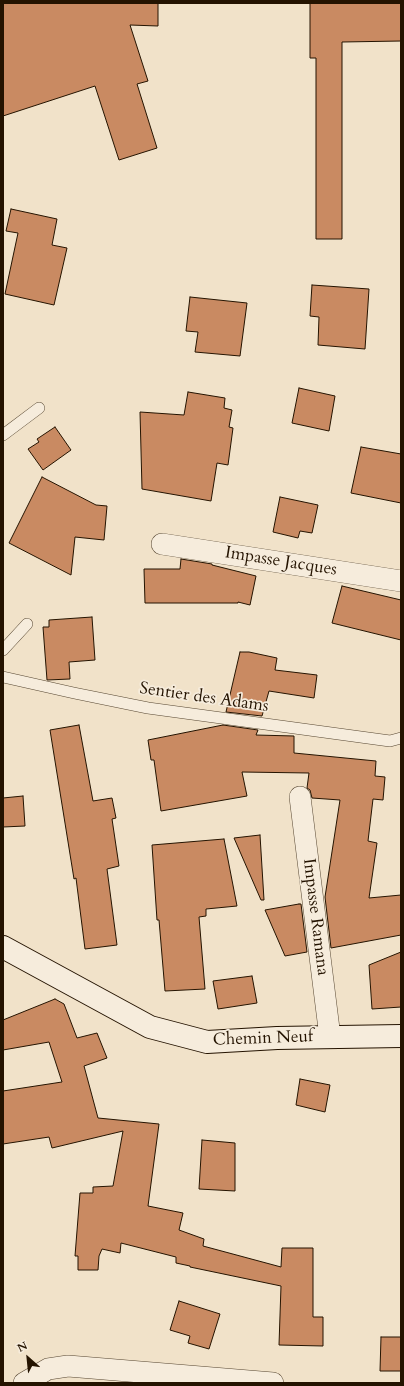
<!DOCTYPE html>
<style>
body{margin:0}
#map{position:relative;width:404px;height:1386px;overflow:hidden;background:#f1e2c9;font-family:Cardo,serif}
canvas{display:block}
.frame{position:absolute;inset:0;border:4px solid #241300;pointer-events:none}
.north{position:absolute;left:8px;top:1338px;width:40px;height:40px;-webkit-text-stroke:3px #f6ecdc;paint-order:stroke;rotate:333deg;font-size:11px;font-weight:700;line-height:16px;text-align:center;color:#241300}
.north::after{content:'';display:block;margin:auto;width:14px;height:18px;background:#241300;clip-path:polygon(50% 0,100% 100%,50% 72%,0 100%)}
</style>
<div id="map">
<canvas width="404" height="1386"></canvas>
<div class="frame"></div>
<div class="north">N</div>
</div>
<script>
const ctx = document.querySelector('canvas').getContext('2d');
ctx.lineJoin = 'round';
function paint(path, color) { ctx.fillStyle = color; ctx.fill(path, 'evenodd'); }
const toPath = rows => new Path2D(rows.map(r => 'M' + r).join(''));
function strokePath(path, color, width, dash) { ctx.strokeStyle = color; ctx.lineWidth = width; ctx.lineCap = dash ? 'butt' : 'round'; ctx.setLineDash(dash || []); ctx.stroke(path); }
function label(font, color, halo, rows, align = 'center') {
  ctx.font = font + ' Cardo,serif'; ctx.lineWidth = 3.5; ctx.setLineDash([]); ctx.textBaseline = 'middle'; ctx.strokeStyle = halo; ctx.fillStyle = color; for (const [text, x, y, turn = 0] of rows) {
    ctx.save(); ctx.translate(x, y); ctx.rotate((+turn || 0) * Math.PI / 180); ctx.textAlign = isNaN(turn) ? turn : align; if (halo) ctx.strokeText(text, 0, 0); ctx.fillText(text, 0, 0); ctx.restore();
  }
}
const building = toPath([
 [3,3,158,3,158,26,130,25,148,81,137,84,157,148,119,160,95,86,3,116,3,3],
 [310,3,401,3,401,41,342,42,342,239,316,239,316,58,310,58,310,3],
 [11,209,57,219,52,245,67,248,54,305,5,294,18,233,6,231,11,209],
 [312,285,369,289,365,349,318,345,319,317,310,316,312,285],
 [190,297,247,303,240,356,195,352,198,332,186,331,190,297],
 [299,388,335,396,329,431,292,423,299,388],
 [188,392,225,398,224,408,232,410,229,427,233,428,228,465,217,463,211,501,142,489,140,412,184,415,188,392],
 [55,427,71,450,43,470,28,449,39,442,37,439,55,427],
 [361,447,401,454,401,503,351,493,361,447],
 [42,477,96,505,107,506,104,540,75,537,71,575,9,543,42,477],
 [280,497,318,505,312,533,300,531,298,538,273,532,280,497],
 [181,559,212,564,212,565,256,576,250,605,238,602,238,603,145,603,144,569,180,569,181,559],
 [342,586,401,600,401,640,332,623,342,586],
 [92,617,95,660,69,662,70,679,47,680,43,627,49,627,49,620,92,617],
 [240,652,249,652,277,658,275,670,317,675,314,698,269,691,262,716,226,712,240,652],
 [79,725,93,801,112,798,116,818,112,819,119,866,107,869,117,945,85,949,76,878,74,879,50,730,79,725],
 [223,725,258,730,256,735,294,736,294,753,376,761,375,776,385,777,383,800,373,799,368,841,377,843,369,898,401,895,401,935,331,948,325,897,340,800,312,798,310,790,307,788,309,773,242,772,247,796,161,811,154,760,151,760,148,740,223,725],
 [23,796,25,826,3,827,3,798,23,796],
 [260,835,264,900,261,900,234,838,260,835],
 [224,839,237,906,206,909,206,916,199,917,205,989,165,991,159,920,157,920,152,845,224,839],
 [299,904,301,904,307,952,285,956,265,910,299,904],
 [401,952,401,1007,372,1009,369,965,401,952],
 [252,976,257,1003,218,1009,213,981,252,976],
 [55,999,64,1004,77,1038,97,1033,107,1058,84,1066,98,1118,159,1124,148,1206,183,1213,179,1230,204,1239,203,1246,281,1267,282,1248,313,1248,313,1317,323,1317,323,1346,279,1345,281,1286,190,1267,190,1266,176,1263,176,1257,121,1243,120,1253,102,1249,99,1256,98,1270,78,1270,78,1256,75,1256,80,1193,93,1193,93,1187,113,1186,123,1131,52,1148,49,1137,3,1144,3,1091,62,1082,49,1042,3,1050,3,1020,55,999],
 [300,1079,330,1085,325,1112,296,1105,300,1079],
 [202,1140,235,1143,235,1191,199,1189,202,1140],
 [179,1301,220,1314,209,1349,188,1343,190,1336,170,1330,179,1301],
 [381,1337,401,1337,401,1371,380,1371,381,1337]
]);
const lane = toPath([
 [3,435,39,408],
 [3,650,27,624],
 [3,677,74,693,148,708,390,741,401,738]
]);
const street = toPath([
 [162,544,401,581],
 [300,797,330,1037],
 [24,1383,48,1369,68,1366,273,1383]
]);
const secondary = toPath([
 [3,947,150,1027,207,1042,277,1038,401,1036]
]);
const streetNames = [
 ["Impasse Jacques",281,562,9],
 ["Sentier des Adams",204,698,8],
 ["Impasse Ramana",315,917,83],
 ["Chemin Neuf",263,1039,-2]
];
paint(building, '#c98a62');
strokePath(building, '#241300', 1);
strokePath(lane, '#574732', 12);
strokePath(street, '#574732', 22);
strokePath(secondary, '#241300', 24);
strokePath(lane, '#f6ecdc', 11);
strokePath(street, '#f6ecdc', 21);
strokePath(secondary, '#f6ecdc', 22);
label('17px', '#241300', '#f6ecdc', streetNames);
</script>
